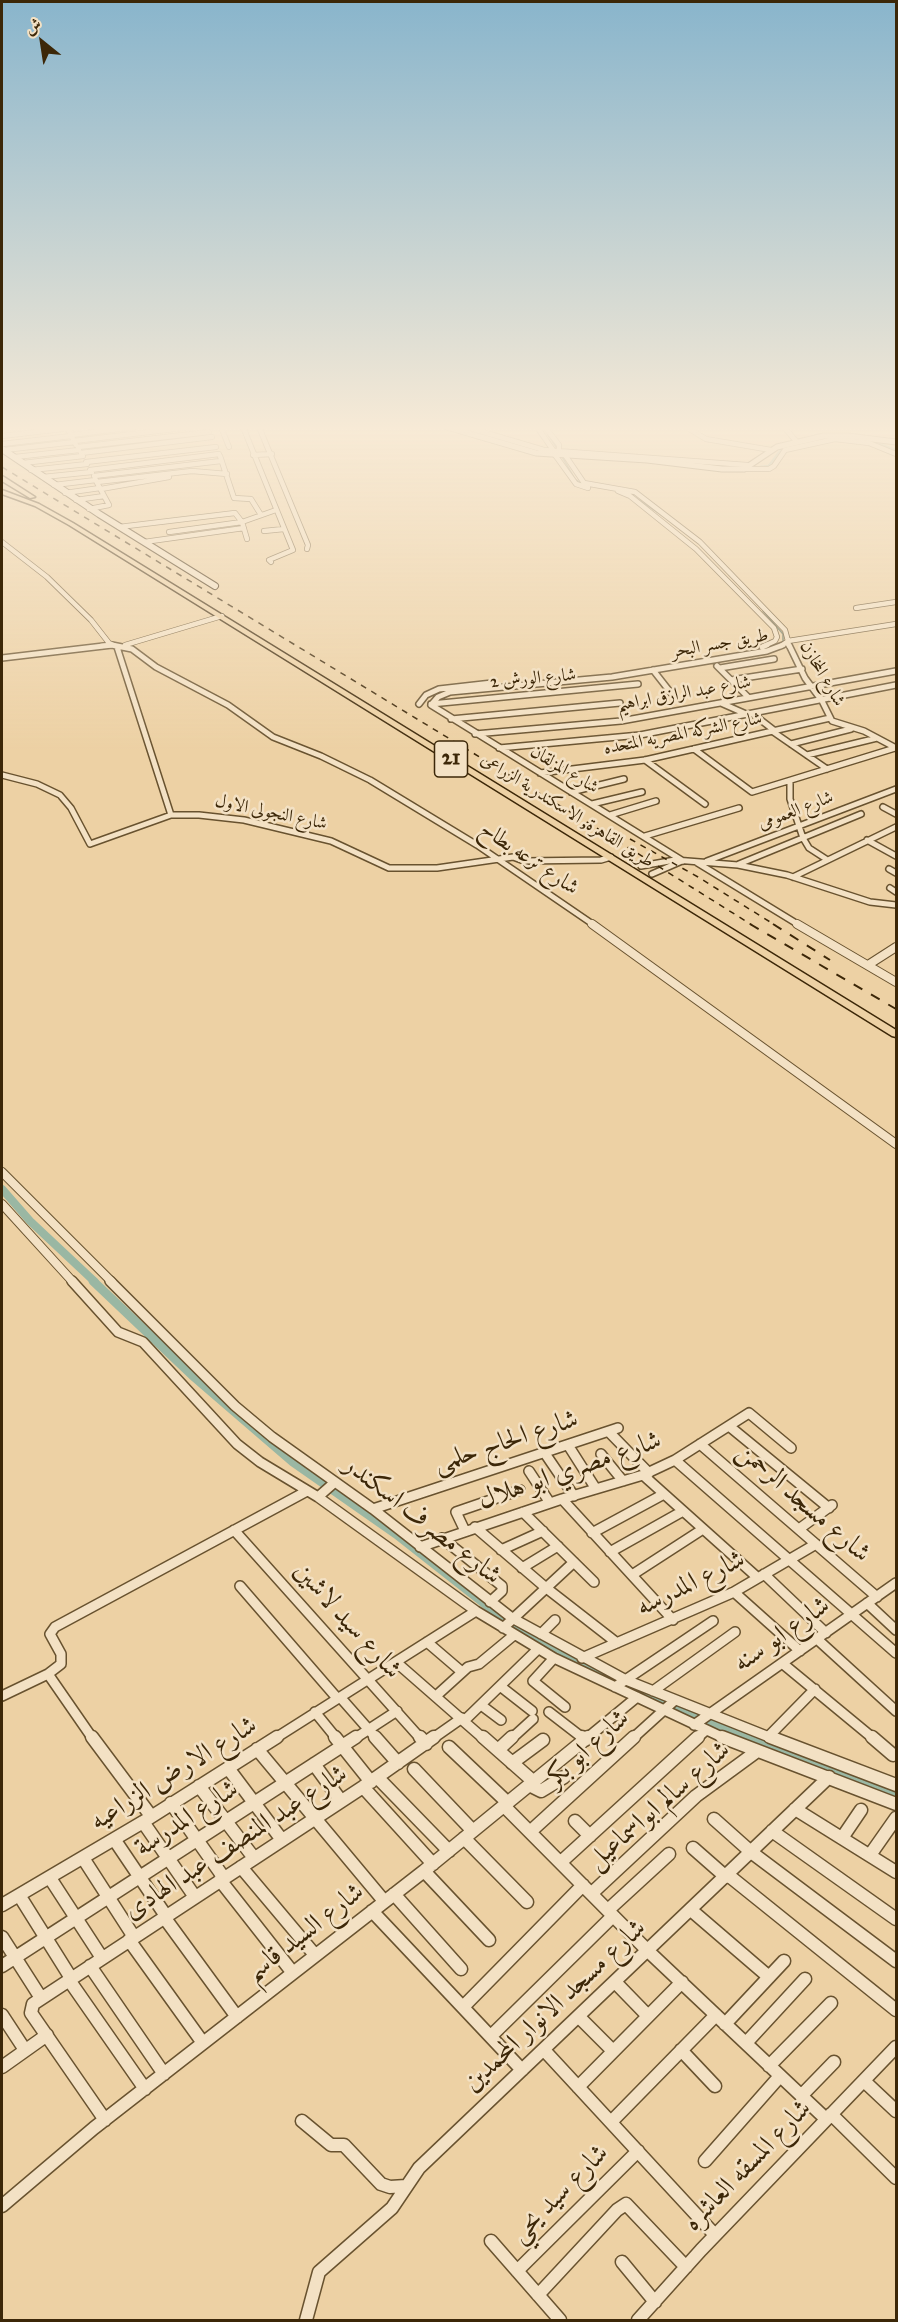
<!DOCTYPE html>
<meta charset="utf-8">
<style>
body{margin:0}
#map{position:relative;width:898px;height:2322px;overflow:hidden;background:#edd1a4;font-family:"IM FELL Great Primer",Amiri,serif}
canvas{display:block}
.frame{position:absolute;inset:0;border:3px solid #3c2708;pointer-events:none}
.north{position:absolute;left:12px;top:12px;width:60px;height:60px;-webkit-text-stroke:4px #f3e1c4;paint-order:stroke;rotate:330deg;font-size:16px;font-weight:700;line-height:24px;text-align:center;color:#3c2708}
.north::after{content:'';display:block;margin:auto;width:21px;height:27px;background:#3c2708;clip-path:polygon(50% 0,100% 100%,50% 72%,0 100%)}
</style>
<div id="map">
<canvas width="898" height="2322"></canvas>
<div class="frame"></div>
<div class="north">ش</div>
</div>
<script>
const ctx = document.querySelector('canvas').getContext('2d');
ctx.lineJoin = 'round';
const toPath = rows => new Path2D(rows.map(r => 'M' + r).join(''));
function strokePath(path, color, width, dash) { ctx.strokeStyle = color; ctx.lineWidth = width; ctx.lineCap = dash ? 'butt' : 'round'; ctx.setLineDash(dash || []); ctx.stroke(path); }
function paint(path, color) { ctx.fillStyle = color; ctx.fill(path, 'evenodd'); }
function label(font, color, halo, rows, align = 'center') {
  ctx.font = font + ' "IM FELL Great Primer",Amiri,serif'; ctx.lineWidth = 5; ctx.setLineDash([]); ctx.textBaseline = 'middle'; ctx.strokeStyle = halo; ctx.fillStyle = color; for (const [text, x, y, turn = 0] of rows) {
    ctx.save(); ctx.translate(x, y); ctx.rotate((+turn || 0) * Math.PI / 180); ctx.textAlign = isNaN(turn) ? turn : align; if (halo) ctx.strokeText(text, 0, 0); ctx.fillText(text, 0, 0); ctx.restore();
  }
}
const stream = toPath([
 [548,435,558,450],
 [561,455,575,479,582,484],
 [629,493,664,517],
 [763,611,783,634,783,642]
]);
const canalFar3 = toPath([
 [459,427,487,436],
 [864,440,896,451],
 [760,468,769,467,782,450,790,447]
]);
const canalFar2 = toPath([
 [2,1189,30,1221,95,1282]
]);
const canalFar1 = toPath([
 [93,1281,192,1375,293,1462,396,1534,527,1637,609,1679],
 [620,1685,754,1739]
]);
const canal = toPath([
 [750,1737,896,1796]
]);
const minorFar4 = toPath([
 [67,427,76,445],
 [221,427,229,447],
 [243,427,293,550,269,560,271,562],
 [259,427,308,545,307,549],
 [466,427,544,450,747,465],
 [537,427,553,450],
 [545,427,559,445,559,451],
 [686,427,706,439,771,450],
 [784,427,796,441],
 [2,428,7,427],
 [71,435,134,427],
 [2,436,79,427],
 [74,441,191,427],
 [2,444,71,436],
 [78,447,209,432],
 [4,450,75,442],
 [81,453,212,437],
 [253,455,272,454],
 [555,455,576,484,588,488],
 [565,455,584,483,635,492,700,542,785,630,788,641,781,646],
 [220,456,234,498,251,499,261,515],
 [15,457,79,450],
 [86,462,216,447],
 [23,463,83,456],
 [744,469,769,469,774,466,785,450,835,439,869,443,896,454],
 [31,470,87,464],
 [90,470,219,454],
 [94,476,221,461],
 [43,477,92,472],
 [97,482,192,471,227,474],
 [54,485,96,480],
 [101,489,169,477],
 [618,491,630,496,696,549,774,628,777,637,775,641,764,646],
 [65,493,100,488],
 [76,500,104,496],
 [89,509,109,505,95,479],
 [119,527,235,513,242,522,247,539],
 [264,531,284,529],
 [169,532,242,522,276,510],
 [2,542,47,577,91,620,109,643,115,646],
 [144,542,244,528],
 [856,608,896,602],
 [788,641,896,624],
 [787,642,789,646],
 [125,645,222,616],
 [101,646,112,645]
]);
const minorFar3 = toPath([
 [112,645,132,649,156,667,228,705,273,737,321,756,370,780,477,845,594,925],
 [789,645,805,678,822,701,832,721,864,731,896,748],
 [117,647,171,815],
 [762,647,767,645],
 [2,658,112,645],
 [717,666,748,697],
 [720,668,774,659],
 [653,670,671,693],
 [731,680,802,669],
 [721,703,746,714],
 [419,704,426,695,439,689,492,683],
 [431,704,638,684],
 [753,714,775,731],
 [451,719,620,703],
 [772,731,827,769],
 [475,734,621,721,896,671],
 [791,744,851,729],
 [499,748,640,735,896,685],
 [694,749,752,792,895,748],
 [807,755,877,738],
 [645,760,705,804],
 [540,773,645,760,830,718],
 [2,775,37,784,60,795,71,808,90,844,171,815,199,815,244,820,331,841,389,868,437,868,513,857,524,861,601,860,611,857],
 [790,781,790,799,803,838,809,848,826,859],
 [571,792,624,779],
 [592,804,642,792],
 [883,807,896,814],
 [610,815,656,801],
 [645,836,739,808],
 [867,840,896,856],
 [683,861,431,705,438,697,450,692,612,677,767,651,783,645],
 [707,861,896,789],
 [696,862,799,925],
 [739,864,861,814],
 [641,866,675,860,738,865,787,875,870,902,896,905],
 [889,869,896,873],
 [652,874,682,861],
 [793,877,896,827],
 [890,888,896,892]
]);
const minorFar2 = toPath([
 [592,924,896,1144],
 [797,924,896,982],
 [868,965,896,947],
 [2,1172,112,1282],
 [2,1204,73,1282]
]);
const minorFar1 = toPath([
 [72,1281,118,1332,143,1342,237,1444,260,1462,318,1497,476,1611,554,1658,726,1739],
 [110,1281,235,1406,272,1437,373,1509,512,1618,626,1680,774,1739],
 [729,1426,829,1508],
 [609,1432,649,1473],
 [700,1444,877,1597],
 [568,1445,596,1489],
 [544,1452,574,1496],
 [601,1454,623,1481],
 [675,1460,896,1653],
 [529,1471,550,1503],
 [643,1475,758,1578],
 [318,1497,335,1482],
 [562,1499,673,1620],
 [373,1509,618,1428],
 [523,1512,594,1582],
 [475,1527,545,1587,617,1643],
 [799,1529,832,1505],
 [234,1530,421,1739],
 [465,1531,456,1512,520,1490],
 [592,1533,664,1494],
 [442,1538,502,1586,502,1591,490,1602],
 [420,1547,562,1499,643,1475,675,1460,749,1413,791,1448],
 [501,1550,543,1531],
 [610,1552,683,1511],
 [522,1568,558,1546],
 [764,1574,826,1633],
 [632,1575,703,1529],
 [240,1586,337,1698],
 [734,1592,800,1651],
 [867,1603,896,1630],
 [503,1628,574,1562],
 [541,1634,555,1620],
 [817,1639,896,1711],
 [427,1642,462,1672],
 [554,1658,533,1681,565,1707],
 [582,1658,734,1592,816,1544],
 [396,1662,484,1739],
 [782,1663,874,1739],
 [48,1674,93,1739],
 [500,1686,532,1711],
 [615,1687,713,1621],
 [653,1691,735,1632],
 [2,1696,48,1674,61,1664,61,1654,50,1634,55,1627,307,1491],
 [436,1696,468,1667,479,1664,514,1635],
 [340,1697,377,1739],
 [481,1705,501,1720],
 [315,1712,337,1739],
 [549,1712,584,1739],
 [465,1720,538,1649],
 [694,1725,896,1583],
 [768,1737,815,1689],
 [274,1739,476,1611],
 [354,1739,397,1711],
 [432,1739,462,1718],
 [511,1739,533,1719],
 [586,1739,637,1697],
 [632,1739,675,1700],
 [696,1739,705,1731]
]);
const minor = toPath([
 [92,1737,151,1816],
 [335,1737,371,1782],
 [375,1737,398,1763],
 [420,1737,426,1744],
 [483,1737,534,1782],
 [582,1737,585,1740],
 [722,1737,896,1804],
 [770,1737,896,1785],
 [872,1737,893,1755],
 [449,1747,508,1803],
 [257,1749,384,1901],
 [498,1750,512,1737],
 [512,1763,543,1740],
 [314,1764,341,1801],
 [228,1768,282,1840],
 [414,1769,473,1831],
 [377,1777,449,1851],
 [529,1785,541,1791,564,1777],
 [199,1786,254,1858],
 [363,1787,433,1864],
 [171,1803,224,1878],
 [504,1806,648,1951,826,2119],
 [795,1809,896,1872],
 [714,1819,751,1852,896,1961],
 [575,1821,590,1836],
 [143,1822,195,1897],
 [531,1831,634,1737],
 [772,1831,896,1919],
 [464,1838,527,1902],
 [842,1838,861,1810],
 [114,1839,166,1916],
 [693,1848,726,1877],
 [870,1855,896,1818],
 [83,1858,134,1937],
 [561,1862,698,1737],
 [241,1867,315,1955],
 [424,1871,489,1940],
 [728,1875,896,2010],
 [50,1878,102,1958],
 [220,1880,293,1973],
 [592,1893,696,1796,756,1752],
 [394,1894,461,1969],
 [19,1895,71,1978],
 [2,1905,143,1822,277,1737],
 [608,1910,669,1854],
 [691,1910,769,1977],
 [372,1911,522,2070],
 [164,1917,237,2017],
 [2,1937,41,1998],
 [129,1940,203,2043],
 [2,1966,356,1737],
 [90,1966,164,2074],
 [69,1980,145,2089],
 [615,1982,648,2016],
 [463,2007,583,1885],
 [2,2015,25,2050],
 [579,2017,613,2051],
 [725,2024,784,1961],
 [491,2036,613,1916],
 [746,2043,805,1979],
 [544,2050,715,2235],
 [681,2050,715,2086],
 [769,2066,831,2003],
 [2,2067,47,2035],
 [864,2081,896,2111],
 [578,2087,682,1982],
 [801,2096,834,2062],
 [831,2114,896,2178],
 [105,2120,31,2013,33,2004,363,1787,434,1737],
 [302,2121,331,2145,344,2145,381,2184,390,2187,406,2186],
 [611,2122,716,2015],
 [705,2161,780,2076],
 [2,2206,94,2128,424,1871,588,1737],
 [491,2241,560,2320],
 [622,2262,655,2302],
 [517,2271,638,2151],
 [538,2295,617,2210,626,2204,686,2267],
 [306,2320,319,2272,392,2208,419,2168,829,1777],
 [638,2320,701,2250,896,2047]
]);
const tertiary = toPath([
 [447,427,536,453,647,460,722,469,744,469,777,447,824,436,848,436,896,442]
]);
const secondary = toPath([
 [2,449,99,514,215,586]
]);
const trunk = toPath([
 [2,476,4,477,35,497,30,498,2,481,2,476],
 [2,490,39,504,73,523,896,1030,896,1037,892,1036,69,525,35,506,2,494,2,490]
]);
const railFar1 = toPath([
 [2,467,613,838,752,925],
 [630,839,698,877,775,925]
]);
const rail = toPath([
 [750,924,896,1009],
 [773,924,830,960]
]);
const farStreetnames = [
 ["طريق جسر البحر",720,644,-10],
 ["شارع المخازن",822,674,60],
 ["شارع الورش 2",533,679,-5],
 ["شارع عبد الرازق ابراهيم",684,694,-10],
 ["شارع الشركه المصريه المتحده",683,734,-11],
 ["شارع المزلقان",564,770,31],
 ["طريق القاهرة, الاسكندرية الزراعى",567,811,32],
 ["شارع العمومى",796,811,-21],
 ["شارع النجولى الاول",271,813,12]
];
const shields = [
 [451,759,33]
];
const shieldNames = [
 ["21",451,759]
];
const streetNames = [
 ["شارع ترعه بطاح",529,859,34]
];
const nearStreetnames = [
 ["شارع الحاج حلمى",506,1442,-18],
 ["شارع مصري ابو هلال",570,1471,-19],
 ["شارع مسجد الرحمن",803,1503,41],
 ["شارع مصرف اسكندر",422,1521,38],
 ["شارع المدرسه",691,1584,-26],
 ["شارع سيد لاشين",347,1621,48],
 ["شارع ابو سنه",782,1635,-35],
 ["شارع ابو بكر",588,1749,-42],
 ["شارع الارض الزراعيه",174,1774,-32],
 ["شارع سالم ابواسماعيل",659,1806,-41],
 ["شارع المدرسة",187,1819,-33],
 ["شارع عبد المنصف عبد الهادى",236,1843,-33],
 ["شارع السيد قاسم",305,1933,-38],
 ["شارع مسجد الانوار المحمدين",555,2006,-43],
 ["شارع المسقه العاشره",748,2166,-46],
 ["شارع سيد يحي",560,2194,-45]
];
strokePath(stream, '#747d65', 1.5);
strokePath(canalFar3, '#9ab7a3', 4.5);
strokePath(canalFar2, '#9ab7a3', 8);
strokePath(canalFar1, '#9ab7a3', 9);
strokePath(canal, '#9ab7a3', 12);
strokePath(minorFar4, '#68522f', 6);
strokePath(minorFar3, '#68522f', 8);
strokePath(minorFar2, '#68522f', 10);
strokePath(minorFar1, '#68522f', 12);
strokePath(minor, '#68522f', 15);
strokePath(tertiary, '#68522f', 7);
strokePath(secondary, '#3c2708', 8);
strokePath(trunk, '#3c2708', 3);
strokePath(minorFar4, '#f3e1c4', 4.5);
strokePath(minorFar3, '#f3e1c4', 5);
strokePath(minorFar2, '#f3e1c4', 8);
strokePath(minorFar1, '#f3e1c4', 9);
strokePath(minor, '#f3e1c4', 12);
strokePath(tertiary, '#f3e1c4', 5);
strokePath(secondary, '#f3e1c4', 6);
paint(trunk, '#edd1a4');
strokePath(railFar1, '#3c2708', 1.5, [6, 6]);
strokePath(rail, '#3c2708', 2, [10, 10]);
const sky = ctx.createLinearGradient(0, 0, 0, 752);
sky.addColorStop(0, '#89b5cc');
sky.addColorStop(0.57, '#f7ead6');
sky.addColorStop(1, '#f7ead600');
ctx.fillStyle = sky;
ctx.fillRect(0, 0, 898, 752);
label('18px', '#3c2708', '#f3e1c4', farStreetnames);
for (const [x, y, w] of shields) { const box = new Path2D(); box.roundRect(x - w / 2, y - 18, w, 36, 4.5); ctx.fillStyle = '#f3e1c4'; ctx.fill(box); strokePath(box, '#3c2708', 1.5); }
label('bold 21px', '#3c2708', null, shieldNames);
label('22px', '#3c2708', '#f3e1c4', streetNames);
label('27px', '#3c2708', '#f3e1c4', nearStreetnames);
</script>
